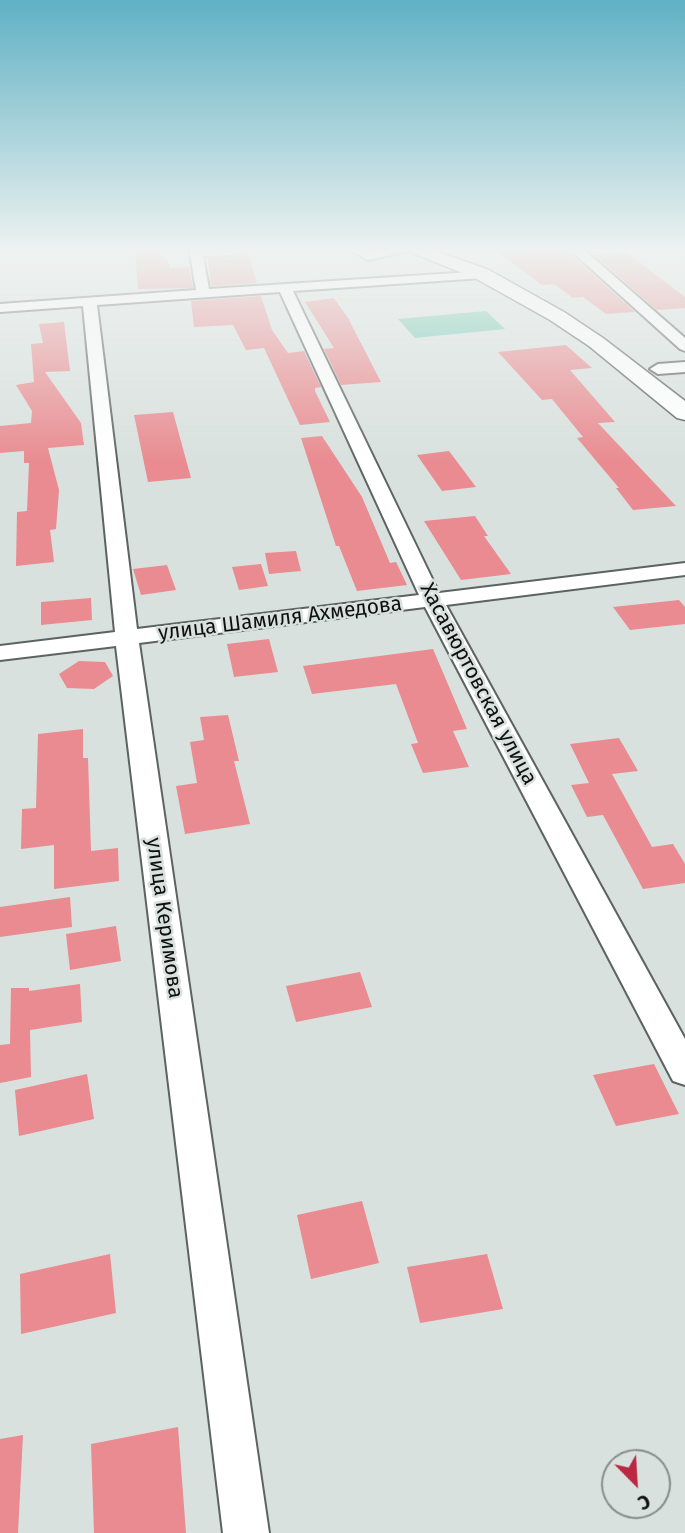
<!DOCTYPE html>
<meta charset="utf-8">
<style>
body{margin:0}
#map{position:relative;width:685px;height:1533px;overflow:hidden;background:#d9e1de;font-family:"Fira Sans",sans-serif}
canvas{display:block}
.north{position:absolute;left:601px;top:1449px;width:70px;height:70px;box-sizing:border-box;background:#d9e1de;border:2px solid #888d8b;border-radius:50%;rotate:156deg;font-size:19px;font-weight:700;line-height:28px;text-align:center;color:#0e100f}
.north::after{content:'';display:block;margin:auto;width:24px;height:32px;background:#ba2843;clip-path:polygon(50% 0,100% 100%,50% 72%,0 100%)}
</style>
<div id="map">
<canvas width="685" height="1533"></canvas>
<div class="north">С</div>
</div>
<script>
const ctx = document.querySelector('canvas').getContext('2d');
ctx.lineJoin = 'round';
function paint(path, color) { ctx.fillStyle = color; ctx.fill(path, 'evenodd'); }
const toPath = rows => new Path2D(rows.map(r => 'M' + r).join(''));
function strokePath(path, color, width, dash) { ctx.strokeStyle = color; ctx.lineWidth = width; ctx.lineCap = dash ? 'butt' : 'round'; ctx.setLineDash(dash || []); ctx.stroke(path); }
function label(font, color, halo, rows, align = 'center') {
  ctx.font = font + ' "Fira Sans",sans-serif'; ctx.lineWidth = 5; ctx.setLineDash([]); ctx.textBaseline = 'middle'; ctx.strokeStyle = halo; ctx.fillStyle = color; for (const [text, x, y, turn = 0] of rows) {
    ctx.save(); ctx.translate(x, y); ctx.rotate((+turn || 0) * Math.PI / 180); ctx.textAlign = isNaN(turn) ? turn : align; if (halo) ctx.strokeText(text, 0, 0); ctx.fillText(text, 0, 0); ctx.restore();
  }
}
const green = toPath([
 [486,311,505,329,415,338,398,319]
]);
const building = toPath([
 [243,248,246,248,257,283,211,286,208,258,236,258,243,253],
 [565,248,566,250,635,312,606,314,583,297,573,298,554,284,542,285,496,251],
 [158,249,162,259,167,259,170,268,189,267,193,288,138,289,135,251],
 [627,253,685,297,685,308,657,310,594,255],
 [261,296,272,330,288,353,304,351,321,387,315,388,315,391,330,422,300,425,264,348,246,350,233,325,194,327,191,301],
 [334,298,348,318,381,382,341,385,324,349,334,348,305,302],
 [64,322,70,371,45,372,81,423,84,445,48,448,59,490,56,529,50,530,54,562,16,566,17,512,27,511,29,463,24,463,24,451,0,453,0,426,31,423,32,411,16,385,34,382,31,344,43,343,39,324],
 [566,345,592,368,570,370,615,422,598,423,676,506,633,510,616,488,619,488,577,438,583,437,552,399,542,400,498,352],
 [173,412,191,478,148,482,134,415],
 [322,436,362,497,390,563,396,562,407,585,357,591,339,546,336,546,301,438],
 [449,451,476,487,442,491,417,455],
 [475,516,488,536,484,536,511,574,461,580,424,521],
 [296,551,301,571,269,574,265,553],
 [261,564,268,586,239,590,232,567],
 [167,565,176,590,141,595,133,569],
 [91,598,92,620,41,625,41,602],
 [679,600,685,607,685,624,630,630,613,607],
 [269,639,278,672,234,677,227,644],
 [433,649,467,729,453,731,469,767,423,773,411,744,418,743,396,684,312,694,303,666],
 [79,661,105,662,113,676,94,689,67,688,59,674],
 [228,715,239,761,234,761,250,824,185,834,176,786,197,783,190,742,204,740,200,717],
 [83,729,83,758,88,758,91,851,118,848,119,881,54,889,54,845,21,849,22,809,36,808,38,734],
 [619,738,638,771,612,774,652,847,673,844,685,864,685,883,643,889,603,815,587,817,571,785,589,783,570,744],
 [70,897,72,927,0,937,0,907],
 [116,926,121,961,70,970,66,934],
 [360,972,372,1007,296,1022,286,986],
 [80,984,82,1022,30,1030,31,1077,0,1083,0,1045,10,1044,11,988,29,988,29,991],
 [654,1064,679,1114,616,1126,593,1075],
 [87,1074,94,1119,19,1136,15,1090],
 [362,1201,379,1263,311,1279,297,1215],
 [110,1254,116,1313,21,1334,20,1274],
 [487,1254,503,1309,420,1323,407,1267],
 [178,1427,186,1533,94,1533,91,1444],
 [23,1435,18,1533,0,1533,0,1439]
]);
const minor = toPath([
 [189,248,240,248,242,251,236,255,203,256,209,289,487,271,487,277,482,278,293,291,439,593,685,563,685,575,446,605,685,1039,685,1085,673,1081,425,607,139,643,269,1533,223,1533,116,646,0,660,0,646,115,632,83,306,0,312,0,304,196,290,189,248],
 [280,292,419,595,137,629,97,305,280,292],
 [347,248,363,248,370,252,423,248,368,260,347,248],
 [568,248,582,248,685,338,685,351,680,349,568,248],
 [685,362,685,372,658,374,650,369,658,364,685,362]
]);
const highway = toPath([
 [400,248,427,248,489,270,564,312,603,338,685,401,685,420,677,418,589,346,550,320,475,278,400,248]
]);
const streetNames = [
 ["улица Шамиля Ахмедова",280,619,-7],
 ["Хасавюртовская улица",478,684,62],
 ["улица Керимова",164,918,82]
];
paint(green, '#75c7af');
paint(building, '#e98b90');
strokePath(minor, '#5c6361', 4);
strokePath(highway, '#5c6361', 3);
paint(minor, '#fff');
paint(highway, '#fff');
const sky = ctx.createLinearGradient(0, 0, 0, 463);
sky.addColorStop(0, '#5fb1c4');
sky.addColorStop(0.54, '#eef2f0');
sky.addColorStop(1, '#eef2f000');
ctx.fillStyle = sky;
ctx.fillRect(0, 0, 685, 463);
label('21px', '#0e100f', '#d9e1de', streetNames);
</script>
